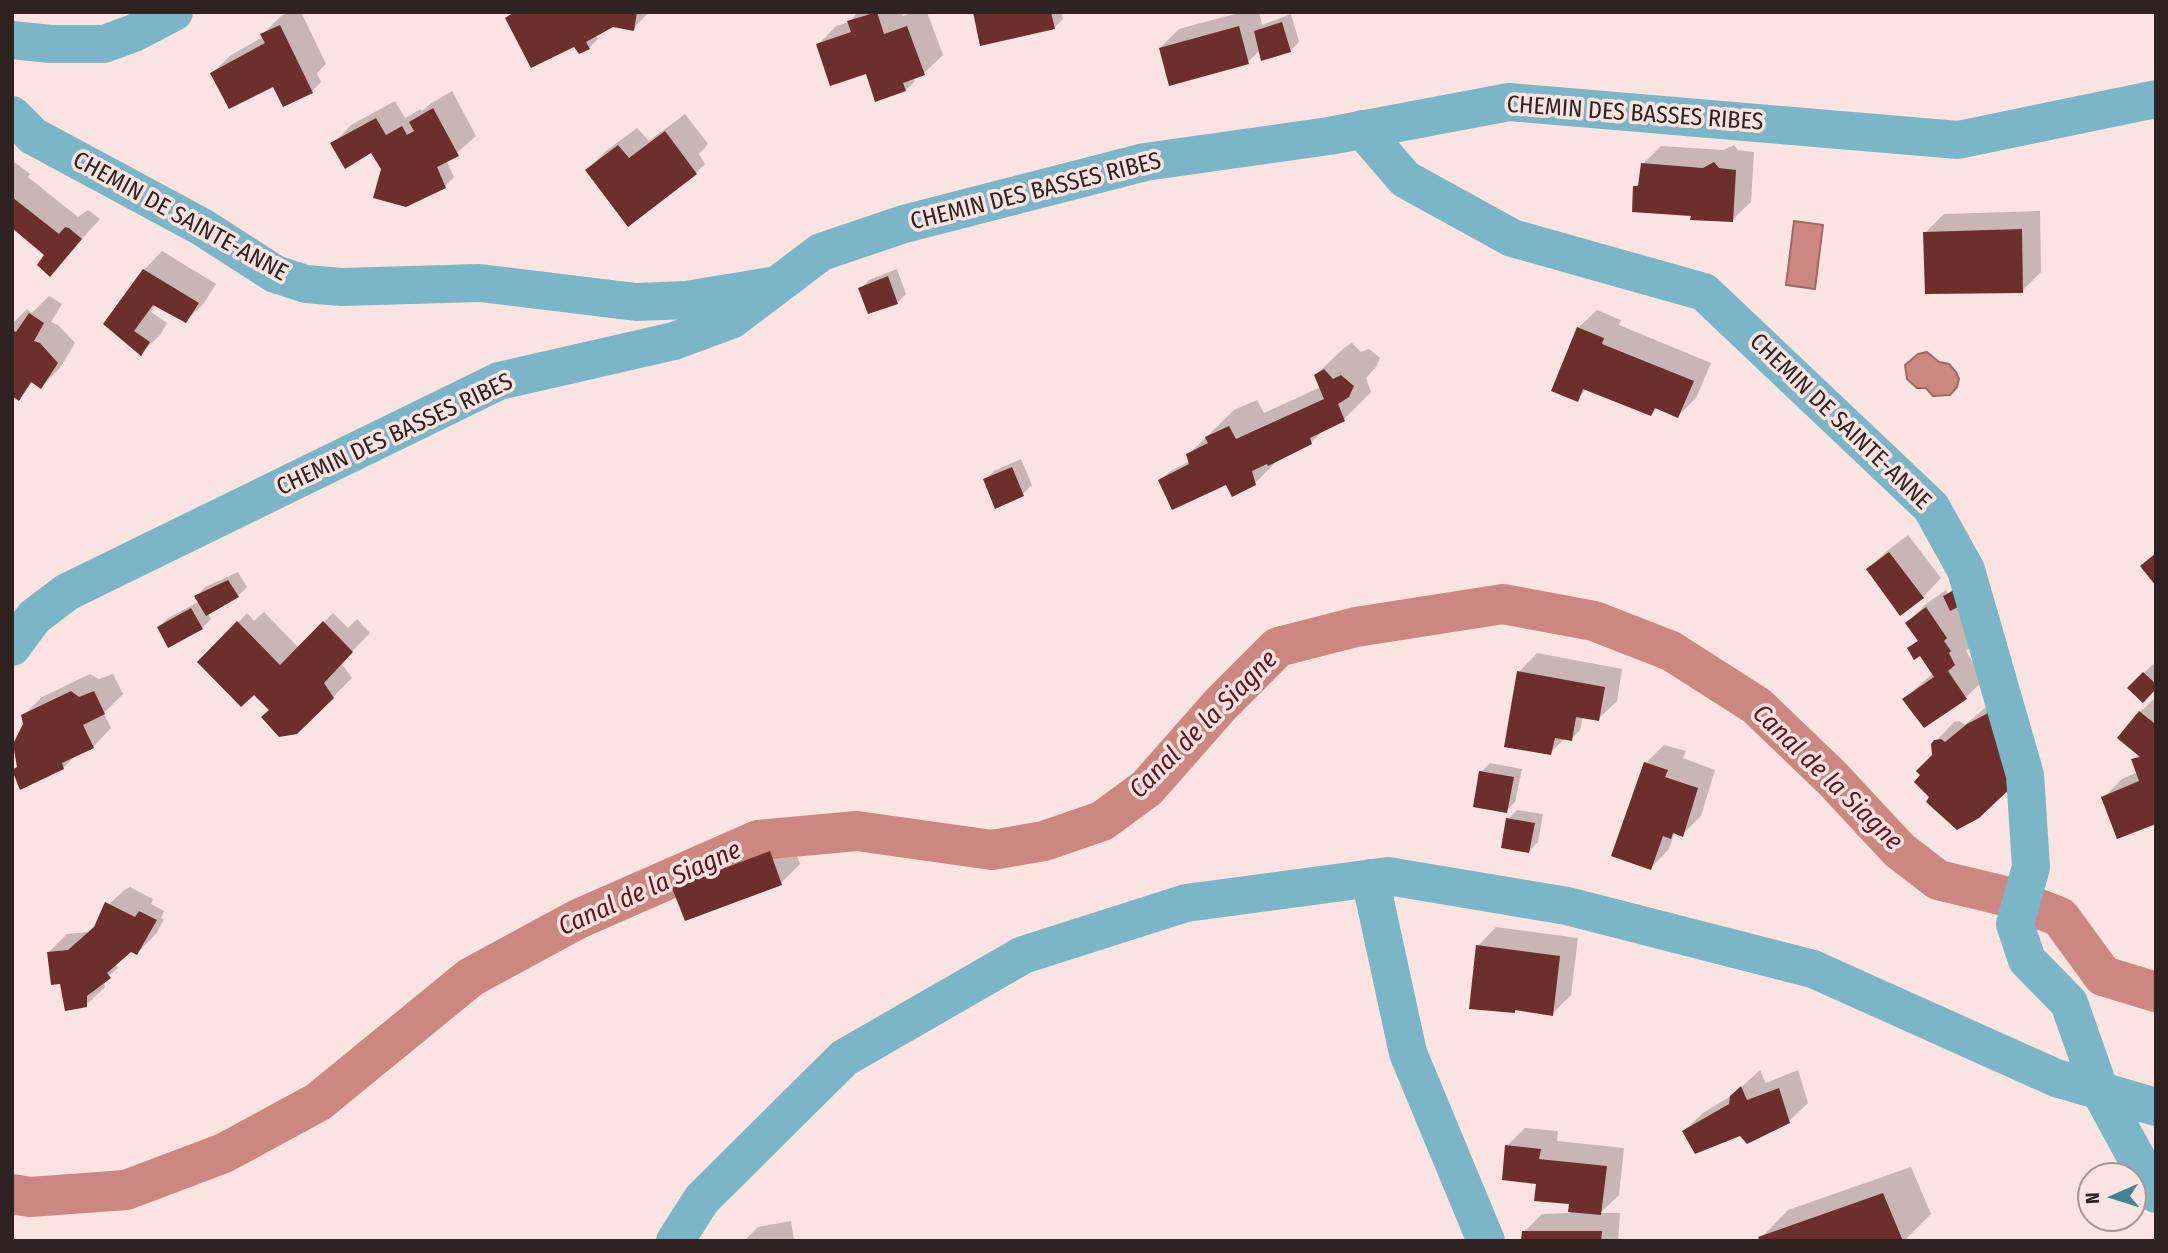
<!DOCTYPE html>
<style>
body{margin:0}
#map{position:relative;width:2168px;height:1253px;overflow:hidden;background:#fbe3e1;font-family:"Fira Sans Condensed",sans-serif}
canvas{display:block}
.frame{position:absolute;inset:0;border:14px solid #2f2220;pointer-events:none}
.north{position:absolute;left:2077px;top:1162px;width:70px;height:70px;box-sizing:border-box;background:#fbe3e1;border:2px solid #a99694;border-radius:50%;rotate:267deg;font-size:19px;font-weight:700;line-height:28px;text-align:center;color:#2f2220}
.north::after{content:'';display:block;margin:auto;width:24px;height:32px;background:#428496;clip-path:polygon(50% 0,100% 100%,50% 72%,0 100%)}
</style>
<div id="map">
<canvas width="2168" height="1253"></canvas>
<div class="frame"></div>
<div class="north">N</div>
</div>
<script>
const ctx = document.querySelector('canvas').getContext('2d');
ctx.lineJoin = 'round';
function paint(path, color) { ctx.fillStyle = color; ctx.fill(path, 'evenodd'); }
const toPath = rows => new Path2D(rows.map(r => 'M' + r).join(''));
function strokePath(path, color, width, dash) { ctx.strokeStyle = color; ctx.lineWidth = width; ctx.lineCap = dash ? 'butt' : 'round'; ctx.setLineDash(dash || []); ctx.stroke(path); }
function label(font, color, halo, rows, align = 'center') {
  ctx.font = font + ' "Fira Sans Condensed",sans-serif'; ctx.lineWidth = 7; ctx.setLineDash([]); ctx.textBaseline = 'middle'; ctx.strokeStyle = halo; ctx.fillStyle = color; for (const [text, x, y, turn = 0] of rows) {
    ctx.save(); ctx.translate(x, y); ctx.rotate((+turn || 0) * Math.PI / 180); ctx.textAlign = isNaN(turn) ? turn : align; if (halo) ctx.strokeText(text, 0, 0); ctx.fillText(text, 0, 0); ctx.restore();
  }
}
const water = toPath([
 [1794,221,1823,225,1815,289,1786,285,1794,221],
 [1927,352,1939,362,1949,364,1956,372,1959,379,1957,387,1950,395,1933,396,1926,388,1917,388,1907,379,1905,365,1918,354,1927,352]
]);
const shadow = toPath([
 [289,12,301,12,326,64,317,73,321,82,312,91,212,73,231,55,263,37,262,35,281,16],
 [513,12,649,12,633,29,613,25,596,35,598,39,589,48,574,45,507,18],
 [858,12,901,12,903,16,914,12,927,12,943,55,924,73,913,77,915,81,906,90,876,100,867,72,818,45,836,26,849,22],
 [975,12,1061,12,1063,19,1054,28],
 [1242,12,1259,12,1262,25,1291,14,1299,42,1290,51,1260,50,1248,62,1160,48,1179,29],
 [452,91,476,136,447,162,454,177,445,186,383,168,372,150,333,144,351,125,395,101,405,118,421,109,422,111,430,104],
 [685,114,708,144,699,154,705,164,696,173,587,170,606,151,637,128,649,141],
 [1734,145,1738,150,1754,152,1751,202,1732,220,1693,215,1635,187,1641,181,1643,164,1661,146,1723,150],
 [13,161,30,174,28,177,78,217,88,210,100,219,50,274,46,255,12,226],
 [2040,211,2041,272,2022,291,1925,233,1944,214],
 [162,251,216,284,204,303,186,321,156,304,151,312,167,323,160,335,141,353,105,324,144,270],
 [897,269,906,294,897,303,860,289,869,280],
 [49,296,62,304,51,322,58,325,75,343,60,368,41,387,33,381,19,399,12,394,12,324,27,309,32,313],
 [1597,310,1621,320,1619,325,1711,363,1696,398,1678,416,1657,408,1651,414,1587,388,1577,400,1578,328],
 [1352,343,1361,352,1369,349,1380,358,1376,367,1366,378,1371,392,1344,419,1325,429,1311,442,1281,457,1255,483,1160,481,1169,472,1190,461,1188,455,1234,410,1257,400,1264,413,1321,387,1316,375,1344,348],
 [1021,459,1032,485,1023,494,985,480,994,471],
 [1908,535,1941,578,1923,597,1868,569,1887,551],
 [238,572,247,587,238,596,208,613,211,619,202,628,159,627,168,618,200,601,197,596,205,587],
 [1954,587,1973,645,1966,651,1984,680,1965,698,1904,699,1933,673,1922,656,1909,649,1919,639,1908,623,1926,604,1946,590,1948,594],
 [264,612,299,648,333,613,348,628,357,619,370,633,341,663,352,678,333,697,271,709,215,647,247,613,254,621],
 [1537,653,1622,669,1617,701,1598,719,1583,716,1580,730,1571,739,1565,738,1550,753,1519,672],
 [2153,664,2156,667,2156,687,2129,688],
 [90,674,99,679,113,674,123,694,104,713,111,728,93,747,77,754,63,768,13,771,19,765,25,724,23,716,42,697],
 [2011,694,1931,797,1935,742,1954,722,1960,721,1965,725,1987,706],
 [2156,697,2156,822,2103,798,2122,779,2138,772,2133,760,2139,754,2140,712],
 [1664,745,1686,751,1683,758,1715,770,1701,816,1682,835,1675,832,1669,849,1651,868,1646,763],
 [1490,763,1522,769,1515,802,1506,811,1481,772],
 [1517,810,1543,814,1538,842,1529,851,1508,819],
 [789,834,800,864,781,883,674,889,693,870],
 [130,887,153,899,151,904,164,911,161,918,164,919,156,934,137,953,131,950,115,964,118,968,104,980,105,987,86,1005,62,982,49,952,67,934,88,932,97,924,103,910,123,891],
 [1496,927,1578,938,1571,995,1552,1014,1517,1009,1514,1012,1478,946],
 [1760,1070,1766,1083,1798,1070,1808,1103,1789,1121,1740,1134,1684,1131,1703,1113,1734,1094],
 [1525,1128,1558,1131,1557,1141,1624,1148,1619,1195,1600,1213,1620,1213,1618,1241,1523,1241,1524,1232,1542,1214,1570,1213,1571,1203,1538,1182,1507,1146],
 [1911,1167,1931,1214,1904,1241,1762,1241,1761,1238,1788,1210],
 [791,1221,794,1241,744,1241,758,1227]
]);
const canal = toPath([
 [12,1194,30,1197,126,1190,224,1153,318,1102,471,977,578,919,758,840,857,831,992,850,1044,841,1102,821,1147,788,1220,705,1278,647,1356,627,1503,604,1594,621,1671,651,1757,706,1833,779,1899,850,1938,880,2009,897,2060,917,2103,976,2156,992]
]);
const building = toPath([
 [515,12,637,12,634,31,613,27,586,42,590,49,579,54,574,47,531,68,505,18],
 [877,12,884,34,907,26,925,75,903,83,906,91,875,102,866,74,830,86,816,44,851,32,847,21],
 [973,12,1051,12,1055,29,980,46],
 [1282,22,1291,52,1261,61,1254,31],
 [280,25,313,93,283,107,273,87,229,109,210,73,265,43,260,34],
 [1239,26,1249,64,1169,86,1159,48],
 [433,108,459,156,437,167,446,188,406,207,373,198,381,169,371,153,345,169,330,143,376,118,386,135,402,126,407,135,414,131,409,122],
 [665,131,697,174,628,227,585,170,618,145,629,158],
 [1714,162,1719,168,1736,170,1733,222,1690,220,1691,216,1632,212,1633,186,1638,186,1641,163,1703,168],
 [12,197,59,234,65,227,69,228,82,239,50,277,37,265,44,255,12,228],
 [2022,229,2023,293,1925,294,1923,232],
 [143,269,199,303,186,323,153,305,134,331,150,342,141,356,103,324],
 [888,276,898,304,868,314,858,288],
 [29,313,44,323,34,341,40,343,58,363,41,389,31,382,19,401,12,396,12,330,16,332],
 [1577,327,1604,338,1602,344,1694,381,1678,418,1655,408,1651,416,1583,389,1578,402,1551,391],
 [1324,369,1333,379,1341,375,1354,386,1349,397,1338,404,1345,421,1310,438,1312,444,1268,466,1267,464,1252,471,1256,485,1232,497,1226,485,1172,510,1158,480,1189,464,1186,454,1208,443,1205,437,1229,426,1236,439,1324,399,1314,375],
 [1012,467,1024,496,995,509,983,479],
 [1889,552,1924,598,1900,616,1866,569],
 [2156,553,2156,586,2140,566],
 [228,580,239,597,206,616,194,596],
 [1958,588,1964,604,1950,611,1943,596],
 [1926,607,1947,638,1944,641,1951,651,1949,653,1955,665,1948,671,1967,699,1924,728,1902,699,1934,677,1920,656,1914,660,1907,648,1918,641,1905,623],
 [191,608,203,629,168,648,157,627],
 [237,621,280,665,323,621,353,652,324,683,334,698,297,734,279,737,261,717,269,710,254,695,241,707,197,662],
 [1517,671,1605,687,1599,721,1576,717,1572,741,1555,738,1551,755,1504,747],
 [2143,672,2156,684,2156,689,2143,703,2127,688],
 [71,691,79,697,94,691,105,714,83,725,94,748,62,763,64,769,20,790,12,770,17,767,13,744,23,724,21,715],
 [1992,711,2017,782,1979,818,1957,830,1926,802,1929,797,1914,782,1920,775,1916,771,1932,755,1931,744,1934,740,1941,739,1945,742,1967,724],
 [2139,711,2154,723,2156,721,2156,824,2117,839,2101,797,2139,781,2131,759,2140,757,2117,738],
 [1644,762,1668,770,1665,777,1698,788,1683,837,1673,833,1671,839,1663,836,1651,870,1611,856],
 [1479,771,1514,777,1507,813,1473,807],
 [1506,818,1535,823,1529,853,1501,848],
 [770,851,782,885,685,921,672,888],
 [105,902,135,917,139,911,157,920,137,955,131,952,107,973,111,978,87,996,87,1007,65,1011,60,984,51,985,47,952,68,950,94,927],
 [1476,945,1560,956,1553,1016,1515,1010,1515,1013,1469,1009],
 [1741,1086,1747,1100,1779,1088,1790,1123,1747,1144,1740,1136,1695,1154,1682,1131,1729,1104,1730,1096],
 [1505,1145,1541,1149,1539,1159,1607,1166,1601,1215,1568,1212,1569,1204,1534,1201,1536,1184,1502,1180],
 [1883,1193,1903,1241,1760,1241,1758,1237],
 [1522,1231,1602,1231,1601,1241,1521,1241]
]);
const minor = toPath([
 [12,40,50,44,104,44,134,33,174,12],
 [12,115,33,136,202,227,275,274,306,284,342,287,480,283,636,302,686,300,771,286],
 [1362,129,1405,179,1512,238,1704,292,1931,507,1966,570,2025,775,2031,867,2015,924,2027,960,2069,1003,2100,1091,2156,1194],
 [12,647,34,617,67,592,499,381,674,341,731,320,821,252,904,224,1145,162,1329,136,1509,102,1958,140,2156,99],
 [1370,878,1408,1053,1486,1241],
 [675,1241,702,1199,844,1058,1023,955,1186,903,1388,876,1567,906,1813,969,2056,1078,2156,1107]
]);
const streetNames = [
 ["CHEMIN DES BASSES RIBES",1635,114,4],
 ["CHEMIN DES BASSES RIBES",1036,192,-14],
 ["CHEMIN DE SAINTE-ANNE",180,217,29],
 ["CHEMIN DE SAINTE-ANNE",1840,422,44],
 ["CHEMIN DES BASSES RIBES",395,435,-25]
];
const waterNames = [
 ["Canal de la Siagne",1204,725,-45],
 ["Canal de la Siagne",1827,778,44],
 ["Canal de la Siagne",650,889,-24]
];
paint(water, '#cd8781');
strokePath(water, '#9e6964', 2);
paint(shadow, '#0003');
strokePath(canal, '#cd8781', 40);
paint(building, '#6c2f2d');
strokePath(minor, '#7ab6c7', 38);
label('24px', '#2f2220', '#fbe3e1', streetNames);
label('italic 26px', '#661115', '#fbe3e1', waterNames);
</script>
